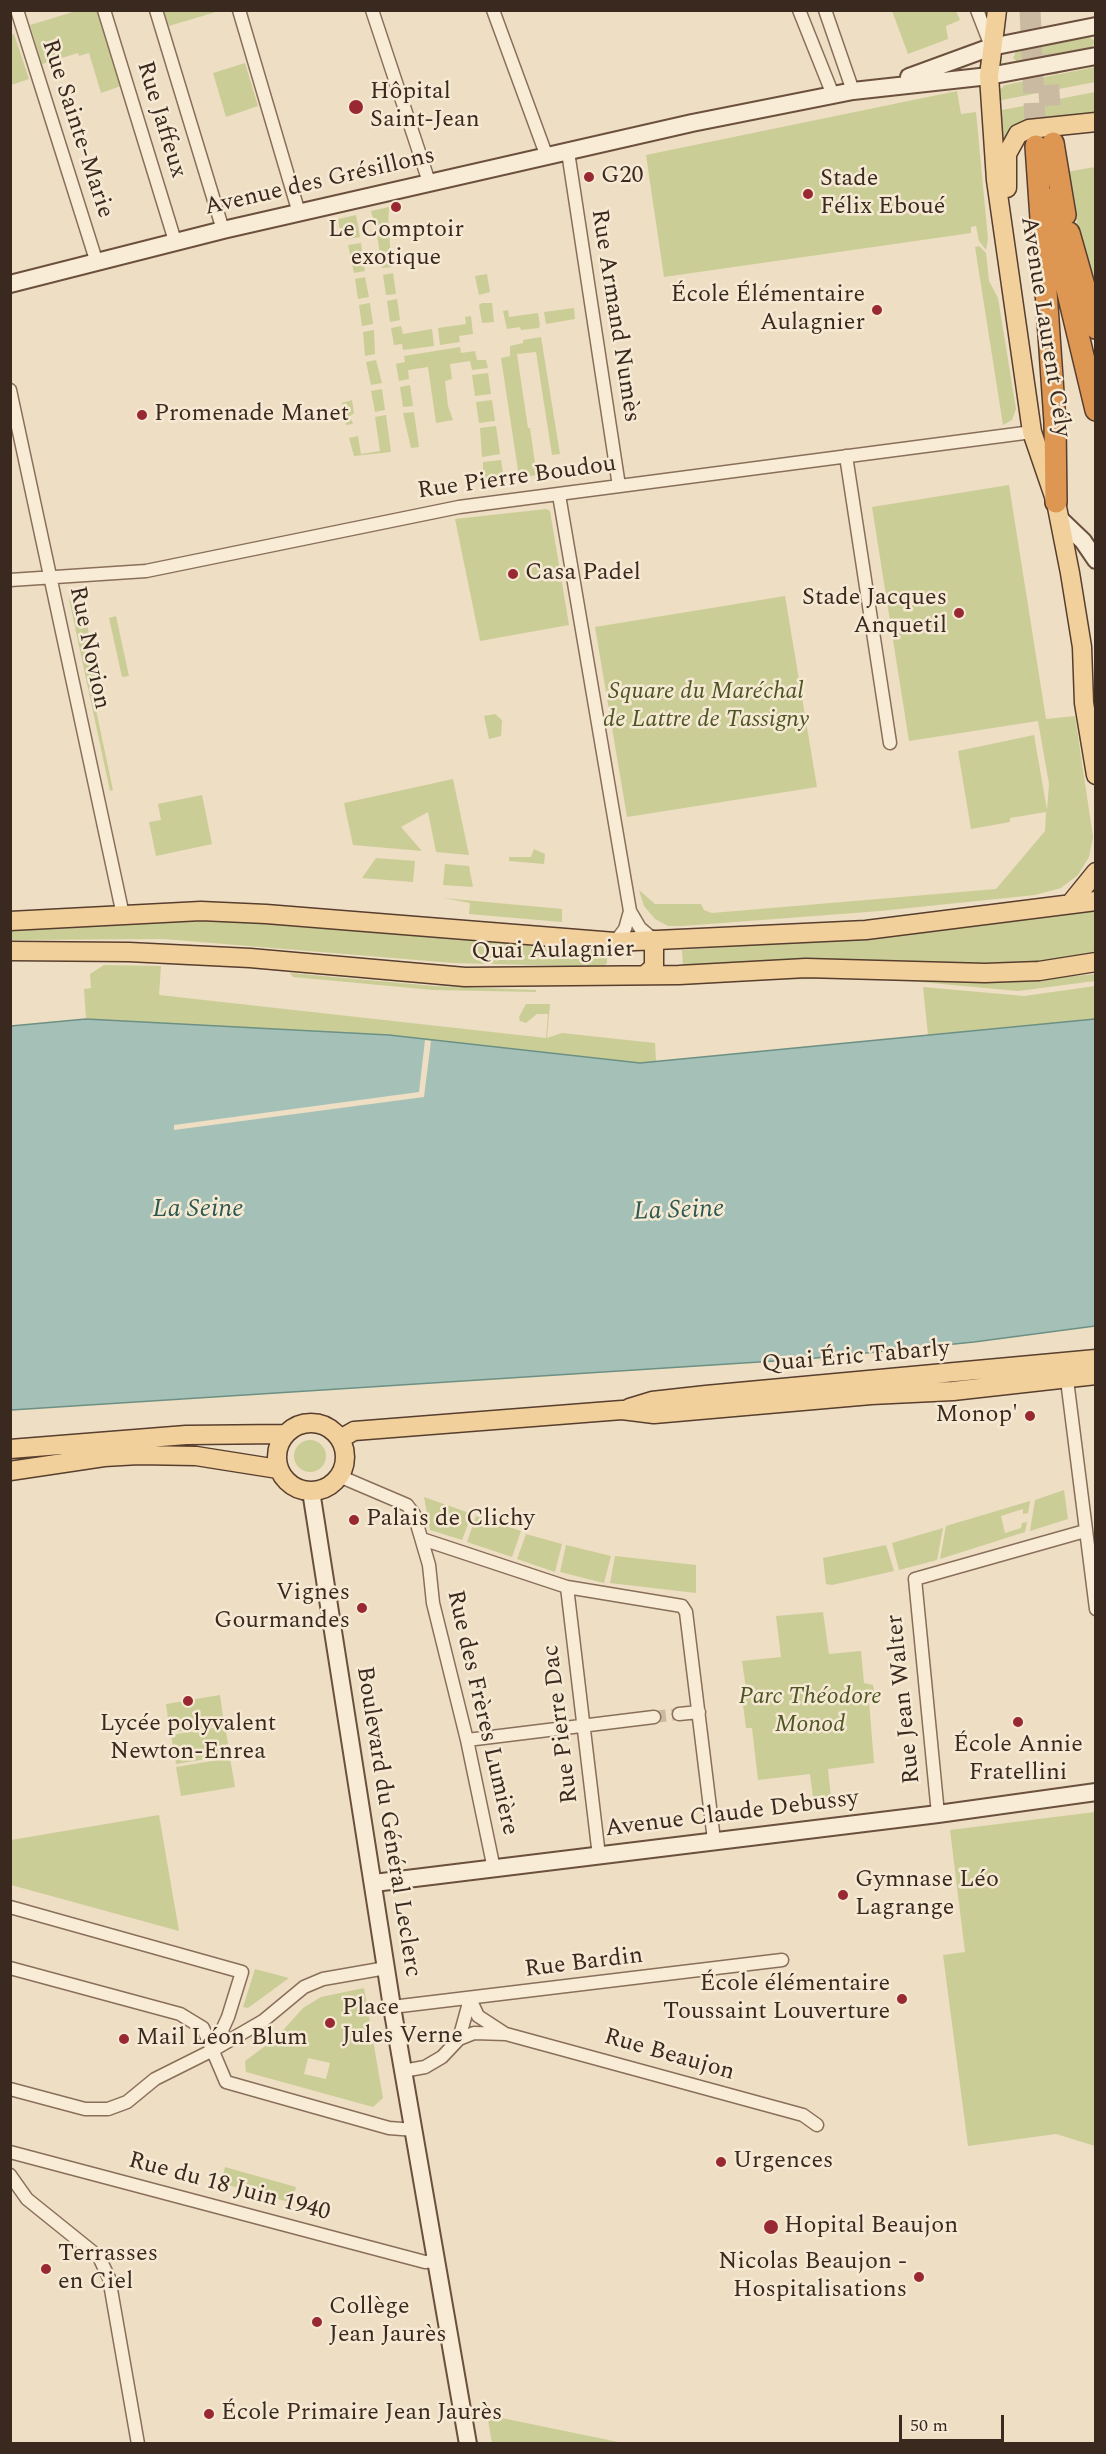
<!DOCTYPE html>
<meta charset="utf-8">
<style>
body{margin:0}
#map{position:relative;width:1106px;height:2454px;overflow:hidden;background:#eedec3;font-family:Spectral,serif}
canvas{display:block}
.frame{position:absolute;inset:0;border:12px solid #39291e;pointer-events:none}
.scale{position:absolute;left:899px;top:2415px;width:105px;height:27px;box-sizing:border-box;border:3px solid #39291e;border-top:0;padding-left:8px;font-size:18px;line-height:21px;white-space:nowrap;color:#39291e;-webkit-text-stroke:4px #f6e9d3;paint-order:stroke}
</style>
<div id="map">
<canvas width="1106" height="2454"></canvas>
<div class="frame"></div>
<div class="scale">50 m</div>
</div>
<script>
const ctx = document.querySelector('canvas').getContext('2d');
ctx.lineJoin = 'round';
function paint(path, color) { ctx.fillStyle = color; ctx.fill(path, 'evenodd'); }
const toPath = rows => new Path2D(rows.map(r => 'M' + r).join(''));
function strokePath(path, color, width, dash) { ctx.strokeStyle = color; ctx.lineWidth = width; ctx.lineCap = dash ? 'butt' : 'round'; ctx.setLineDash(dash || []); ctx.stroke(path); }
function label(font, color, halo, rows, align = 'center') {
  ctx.font = font + ' Spectral,serif'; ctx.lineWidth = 5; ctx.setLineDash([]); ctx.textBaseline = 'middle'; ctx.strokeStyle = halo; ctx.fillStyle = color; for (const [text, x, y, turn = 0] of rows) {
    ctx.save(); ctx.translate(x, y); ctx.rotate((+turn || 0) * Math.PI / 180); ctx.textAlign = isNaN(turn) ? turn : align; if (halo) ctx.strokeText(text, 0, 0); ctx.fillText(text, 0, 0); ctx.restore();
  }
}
const green = toPath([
 [76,11,97,11,121,86,101,93,89,53,79,56,78,53,42,64,30,25],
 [164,11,164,10,219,11,169,26],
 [892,11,956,11,960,20,946,26,948,39,908,54],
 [14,34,29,79,11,85,11,35],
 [1089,37,1095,41,1092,47,1018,62,1013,58,1016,52],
 [245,63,258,106,226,117,213,73],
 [1095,67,1095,82,997,101,999,90,1005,85],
 [957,91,961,114,976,112,988,239,986,250,979,241,976,226,971,227,971,233,664,277,646,155],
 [1095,92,1095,114,1002,145,997,111],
 [1095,167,1095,305,1066,172],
 [389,207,388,227,376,229,371,211],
 [356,215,360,237,347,239,345,230,340,231,338,219],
 [389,233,392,267,382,268,377,235],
 [361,243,365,271,354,273,348,245],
 [979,246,986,253,989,281,998,298,1016,409,1012,420,1003,425,975,247],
 [393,273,396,294,386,295,383,275],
 [487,274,490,292,479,295,475,276],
 [365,277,369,297,358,299,355,279],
 [397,299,400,320,390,322,387,301],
 [370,303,373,324,362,326,359,305],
 [482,303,492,303,494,322,482,323,479,305],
 [574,308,575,319,546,324,544,312],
 [508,310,509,317,538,313,540,325,539,328,521,330,520,327,507,329,503,311],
 [471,316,473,334,459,336,460,342,440,345,438,328,466,324,465,317],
 [401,326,403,334,432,329,434,346,403,350,402,344,394,345,391,328],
 [374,330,375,354,365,356,363,332],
 [541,337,560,454,552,455,536,352,517,354,528,428,530,428,535,463,539,463,540,475,519,477,501,358,510,356,510,346,523,343,523,340],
 [460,347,461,353,475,351,477,360,486,360,488,368,472,370,470,361,450,364,452,379,445,381,448,406,453,420,436,423,428,367,408,370,409,379,399,381,396,364,405,362,404,356],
 [376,360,382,383,371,385,366,362],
 [488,373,491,394,475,396,472,375],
 [410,385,413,406,403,407,400,387],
 [382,389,385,410,375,412,371,391],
 [352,400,354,413,350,416,353,424,346,425,342,403],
 [492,400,495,421,479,423,476,402],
 [414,412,419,447,411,448,403,413],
 [386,415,391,452,354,456,349,438,358,436,361,454,380,451,375,417],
 [496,426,500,454,482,457,480,428],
 [501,460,504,479,483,482,483,462],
 [1009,485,1046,719,1075,716,1093,837,1089,857,1078,875,1061,888,1035,895,880,911,683,926,668,926,655,919,644,906,639,890,655,904,701,904,704,910,712,913,996,889,1045,831,1046,812,1010,818,1010,822,971,829,958,751,1034,735,1047,810,1049,784,1038,721,909,741,872,507],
 [546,509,550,511,569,625,480,641,455,519],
 [785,596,817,787,627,817,595,627],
 [69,599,84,611,105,708,96,710,113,790,110,791],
 [116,616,129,676,122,677,109,618],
 [495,714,502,720,501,736,489,739,484,716],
 [453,779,469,855,436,852,428,812,401,827,422,851,353,845,344,803],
 [202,795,212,844,156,856,149,822,161,820,158,804],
 [534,849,545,854,544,864,509,861,509,857,531,857],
 [376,858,415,861,413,882,362,878],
 [445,864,469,866,473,887,443,885],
 [443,898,562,909,562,922,469,914,470,903],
 [1095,911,1095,954,1059,961,983,966,844,960,683,967,682,950,845,939],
 [163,920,232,920,607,950,607,963,603,967,453,963,164,939,11,940,11,929],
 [104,965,161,966,159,995,546,1038,548,1014,537,1014,526,1023,520,1021,519,1017,526,1004,550,1004,547,1038,562,1033,655,1043,656,1061,640,1063,389,1035,86,1019,84,989,91,988,90,974],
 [290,973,434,986,536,990,536,992,433,990,293,977],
 [1096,974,1095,981,1018,991,876,978,762,980,687,985,686,982,815,976,992,983],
 [1095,986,1095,1019,928,1035,923,987,1024,996],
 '294 1456a16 16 0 1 1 32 0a16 16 0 1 1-32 0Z',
 [1064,1490,1068,1519,1030,1531,1035,1500],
 [424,1497,472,1514,462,1540,430,1530],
 [1030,1501,1028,1513,1023,1514,1023,1509,1001,1516,1005,1533,1021,1528,1022,1523,1027,1522,1025,1532,940,1559,946,1526],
 [476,1516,521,1531,512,1557,467,1542],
 [943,1528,937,1560,899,1570,892,1543],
 [526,1534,562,1544,555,1572,517,1559],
 [566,1545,611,1556,604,1583,560,1572],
 [886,1545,894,1571,832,1585,826,1584,823,1558],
 [615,1556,696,1565,696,1593,610,1583],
 [823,1612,829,1654,861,1651,864,1683,873,1685,875,1696,869,1701,874,1763,828,1769,832,1807,817,1809,814,1805,810,1774,758,1780,752,1728,746,1728,742,1697,747,1696,742,1661,781,1657,776,1616],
 [220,1695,224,1724,170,1733,166,1704],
 [225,1726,230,1755,176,1764,171,1735],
 [230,1758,235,1787,181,1796,176,1767],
 [1095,1812,1095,2146,1056,2134,968,2146,943,1955,965,1952,950,1830],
 [159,1815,179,1931,11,1885,11,1840],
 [255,1969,289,1978,248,2008,243,2007],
 [364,1988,383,2098,373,2107,246,2072,245,2061,276,2038,303,2008,321,1997],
 [308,2058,330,2063,326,2079,304,2074],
 [225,2167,296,2187,292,2203,221,2183],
 [487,2415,497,2417,623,2443,492,2443]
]);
const water = toPath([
 [86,1019,389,1035,640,1063,1095,1019,1095,1326,974,1342,806,1359,11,1410,11,1026,86,1019]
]);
const pier = toPath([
 [425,1040,431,1041,424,1097,174,1130,174,1125,419,1092]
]);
const streetTunnel = toPath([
 [654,1717,679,1714]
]);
const highwayTunnel = toPath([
 [1030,10,1036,146],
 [1046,54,1053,143]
]);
const street = toPath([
 [17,10,96,260],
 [104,10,175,241],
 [156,10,223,230],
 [239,10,299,213],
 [372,10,429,182],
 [493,10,547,157],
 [799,10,833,95],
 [825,10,853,91],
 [977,10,991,46],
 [568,152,619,486],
 [10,390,123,915],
 [846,456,890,743],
 [559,495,630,911,640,928,654,940],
 [10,580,146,571,459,507,1032,432],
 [615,942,625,929,630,911],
 [1066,1372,1096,1609],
 [339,1476,407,1505,414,1514,429,1565,433,1603,467,1740,494,1869],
 [422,1539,567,1587,682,1606,686,1612,714,1840],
 [567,1587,599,1856],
 [679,1714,699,1712],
 [467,1740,654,1717],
 [938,1814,915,1579,1085,1531],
 [10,1907,242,1972,228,2017,213,2050],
 [10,1968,180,2014,203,2028,226,2082,389,2128,415,2130],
 [470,1999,478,2016,504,2033],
 [392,2007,782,1960],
 [459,2039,474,2033,506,2034,803,2115,817,2125],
 [403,2071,425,2067,442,2057,459,2039,470,1999],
 [10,2089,85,2109,108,2109,127,2102,155,2079,213,2050,263,2021,304,1987,323,1979,386,1968],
 [10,2152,425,2262,437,2261],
 [10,2175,27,2199,99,2257,109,2278,138,2444]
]);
const secondary = toPath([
 [909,77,991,47,1096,26],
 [10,284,223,230,692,123,853,91,989,76,1096,56],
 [1060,519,1083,541,1096,560],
 [311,1491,392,2007,468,2444],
 [374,1883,938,1814,1096,1792]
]);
const primary = toPath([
 [997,10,989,76,996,180,1032,432,1056,502,1070,573,1082,647,1084,703,1096,775],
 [1007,188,1007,154,1018,134,1029,129,1096,122],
 [1070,904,1096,872],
 [10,921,201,911,266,914,615,942,866,930,1096,901],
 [10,951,129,952,250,958,465,977,679,975,806,968,985,973,1039,971,1096,962],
 [645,975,654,967,654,940],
 [629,1408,652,1401,706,1395,1096,1359],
 '277 1457a34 34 0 1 1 68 0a34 34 0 1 1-68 0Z',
 [340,1439,354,1431,622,1410,654,1414,871,1395,953,1391,1096,1375],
 [10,1449,186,1435,284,1434],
 [10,1471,104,1457,139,1455,196,1456,278,1469]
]);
const highway = toPath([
 [1053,143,1065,215],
 [1036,146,1055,422,1056,502],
 [1052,199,1067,289,1096,410],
 [1069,233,1096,328]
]);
const markers = [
 [356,107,8,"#982933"],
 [589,177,6,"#982933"],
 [808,194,6,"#982933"],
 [396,207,6,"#982933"],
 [877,310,6,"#982933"],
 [142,415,6,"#982933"],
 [513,574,6,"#982933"],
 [959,613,6,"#982933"],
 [1030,1416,6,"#982933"],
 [354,1520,6,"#982933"],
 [362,1608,6,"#982933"],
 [188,1701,6,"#982933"],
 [1018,1722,6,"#982933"],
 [843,1895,6,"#982933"],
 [902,1999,6,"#982933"],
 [330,2023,6,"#982933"],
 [124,2039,6,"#982933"],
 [721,2162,6,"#982933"],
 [771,2227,8,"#982933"],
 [46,2269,6,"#982933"],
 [919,2277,6,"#982933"],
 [317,2322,6,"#982933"],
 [209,2414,6,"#982933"]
];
const poiNames = [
 ["Hôpital",370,93],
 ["Saint-Jean",370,121],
 ["G20",601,177],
 ["Stade",820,180],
 ["Félix Eboué",820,208],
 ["Le Comptoir",396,231,"center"],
 ["exotique",396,259,"center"],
 ["École Élémentaire",865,296,"right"],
 ["Aulagnier",865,324,"right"],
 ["Promenade Manet",154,415],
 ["Casa Padel",525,574],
 ["Stade Jacques",947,599,"right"],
 ["Anquetil",947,627,"right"],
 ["Monop'",1018,1416,"right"],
 ["Palais de Clichy",366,1520],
 ["Vignes",350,1594,"right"],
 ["Gourmandes",350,1622,"right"],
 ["Lycée polyvalent",188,1725,"center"],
 ["Newton-Enrea",188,1753,"center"],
 ["École Annie",1018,1746,"center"],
 ["Fratellini",1018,1774,"center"],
 ["Gymnase Léo",855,1881],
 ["Lagrange",855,1909],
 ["École élémentaire",890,1985,"right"],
 ["Toussaint Louverture",890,2013,"right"],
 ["Place",342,2009],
 ["Jules Verne",342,2037],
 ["Mail Léon Blum",136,2039],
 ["Urgences",733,2162],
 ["Hopital Beaujon",784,2227],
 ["Terrasses",58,2255],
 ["en Ciel",58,2283],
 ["Nicolas Beaujon -",907,2263,"right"],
 ["Hospitalisations",907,2291,"right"],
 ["Collège",329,2308],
 ["Jean Jaurès",329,2336],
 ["École Primaire Jean Jaurès",221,2414]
];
const streetNames = [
 ["Rue Jaffeux",160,120,73],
 ["Rue Sainte-Marie",76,129,72],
 ["Avenue des Grésillons",320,183,-13],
 ["Rue Armand Numès",614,316,81],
 ["Avenue Laurent Cély",1044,327,81],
 ["Rue Pierre Boudou",517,479,-8],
 ["Rue Novion",88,648,78],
 ["Quai Aulagnier",553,952,-1],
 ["Quai Éric Tabarly",856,1358,-5],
 ["Rue Jean Walter",905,1699,-96],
 ["Rue des Frères Lumière",481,1713,77],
 ["Rue Pierre Dac",562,1724,-97],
 ["Avenue Claude Debussy",732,1815,-7],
 ["Boulevard du Général Leclerc",387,1822,81],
 ["Rue Bardin",584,1964,-7],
 ["Rue Beaujon",669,2056,16],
 ["Rue du 18 Juin 1940",229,2188,15]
];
const parkNames = [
 ["Square du Maréchal",706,693],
 ["de Lattre de Tassigny",706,721],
 ["Parc Théodore",810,1698],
 ["Monod",810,1726]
];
const waterNames = [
 ["La Seine",198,1211],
 ["La Seine",679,1212,-2]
];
paint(green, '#cbcd97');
paint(water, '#a5c1b7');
strokePath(water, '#6c9084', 1.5);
paint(pier, '#eedec3');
strokePath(streetTunnel, '#cabaa2', 12, [12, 6]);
strokePath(highwayTunnel, '#cabaa2', 21, [21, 10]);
strokePath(street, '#896f5a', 15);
strokePath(secondary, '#6b503d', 20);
strokePath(primary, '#573e2e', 21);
strokePath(highway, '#573e2e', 24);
strokePath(street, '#f9ecd7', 12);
strokePath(secondary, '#f9ecd7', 16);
strokePath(primary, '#f2d09b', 18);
strokePath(highway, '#de9653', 21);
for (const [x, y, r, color] of markers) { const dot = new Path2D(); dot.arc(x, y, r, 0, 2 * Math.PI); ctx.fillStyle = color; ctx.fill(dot); strokePath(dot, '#f6e9d3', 2); }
label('24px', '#39291e', '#f6e9d3', poiNames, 'left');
label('24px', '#39291e', '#f6e9d3', streetNames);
label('italic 24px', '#4d5524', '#f6e9d3', parkNames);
label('italic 26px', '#2d5952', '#f6e9d3', waterNames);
</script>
